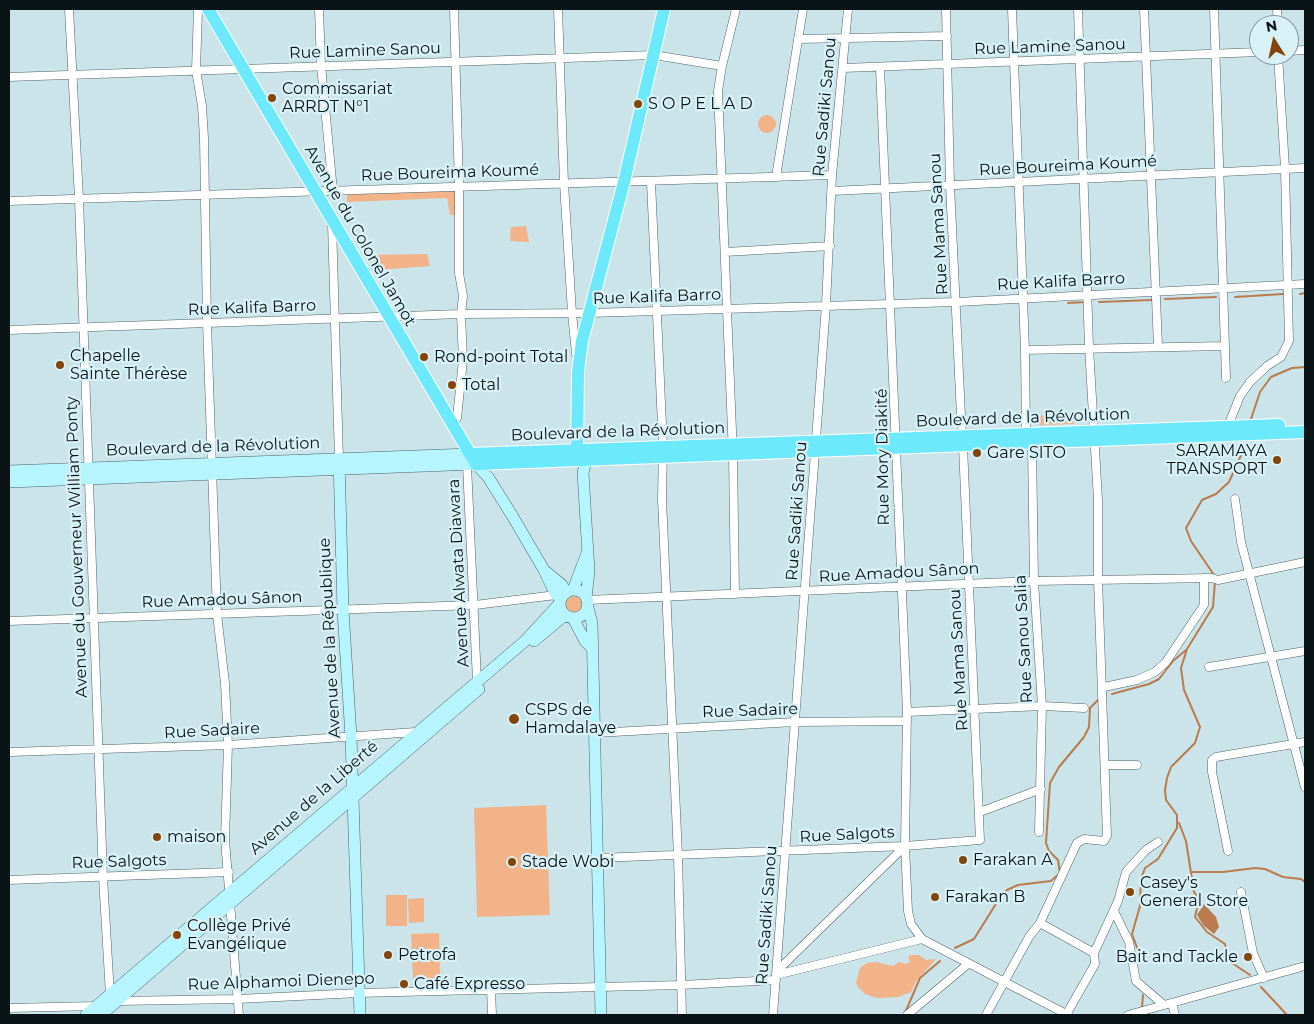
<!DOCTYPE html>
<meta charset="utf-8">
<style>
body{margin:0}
#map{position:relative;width:1314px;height:1024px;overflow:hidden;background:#cae4ea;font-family:Montserrat,sans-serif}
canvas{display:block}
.frame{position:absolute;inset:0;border:10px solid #0a1315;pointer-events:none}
.north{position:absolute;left:1249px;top:15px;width:50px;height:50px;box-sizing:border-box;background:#d7f1f7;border:1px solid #85989d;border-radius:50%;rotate:350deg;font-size:14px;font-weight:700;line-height:20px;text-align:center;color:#0a1315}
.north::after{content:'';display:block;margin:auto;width:18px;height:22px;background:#84450a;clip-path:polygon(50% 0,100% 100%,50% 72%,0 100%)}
</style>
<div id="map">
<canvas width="1314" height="1024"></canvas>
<div class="frame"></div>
<div class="north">N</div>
</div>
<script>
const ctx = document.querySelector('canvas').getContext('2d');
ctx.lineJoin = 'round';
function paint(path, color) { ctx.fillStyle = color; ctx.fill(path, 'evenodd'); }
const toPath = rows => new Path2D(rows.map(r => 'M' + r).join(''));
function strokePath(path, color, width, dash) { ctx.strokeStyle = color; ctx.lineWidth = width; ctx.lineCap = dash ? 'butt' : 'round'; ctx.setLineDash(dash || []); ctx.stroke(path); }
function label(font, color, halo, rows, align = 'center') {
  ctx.font = font + ' Montserrat,sans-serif'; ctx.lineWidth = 4.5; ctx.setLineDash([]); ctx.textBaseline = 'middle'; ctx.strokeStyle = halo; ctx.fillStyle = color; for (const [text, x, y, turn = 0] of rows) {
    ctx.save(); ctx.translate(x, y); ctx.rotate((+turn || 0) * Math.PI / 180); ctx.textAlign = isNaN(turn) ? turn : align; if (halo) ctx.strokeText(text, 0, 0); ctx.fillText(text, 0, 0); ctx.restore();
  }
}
const green = toPath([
 '758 124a9 9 0 1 1 18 0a9 9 0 1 1-18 0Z',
 [458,189,457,215,450,215,447,198,347,202,347,191],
 [526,226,529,242,510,241,511,227],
 [427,254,430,266,378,270,370,255],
 [1072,414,1074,424,1035,425,1034,416],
 '563 604a10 10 0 1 1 20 0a10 10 0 1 1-20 0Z',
 [546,805,550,915,477,917,474,808],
 [386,895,407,895,407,926,386,926],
 [424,898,424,922,409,923,408,899],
 [439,933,440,978,413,979,411,934],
 [912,955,919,955,926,960,936,959,916,981,911,992,898,997,877,998,865,994,858,987,856,983,860,968,867,963,876,962,893,966,899,962,905,964,910,962,908,956]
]);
const water = toPath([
 [1204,904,1216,917,1219,927,1214,934,1203,925,1197,915]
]);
const stream = toPath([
 [1300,294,1305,293],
 [1235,297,1283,294],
 [1165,299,1216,297],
 [1099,302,1152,300],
 [1068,303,1085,302],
 [1251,419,1260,392,1271,377,1292,368,1305,367],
 [1214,575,1191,541,1186,528,1202,500,1216,494,1229,482,1242,453],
 [1112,694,1149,684,1159,679,1173,661,1186,650],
 [1179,823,1186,841,1194,892,1199,900,1195,917,1207,932,1225,944,1229,961,1250,975],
 [1192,872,1223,872,1255,868,1265,869,1283,877,1301,879,1305,882],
 [955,948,974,939,999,899,1007,890,1018,885,1051,881,1060,873,1058,860,1049,851,1046,843,1050,783,1059,767,1084,737,1089,727,1090,708,1099,699],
 [1142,961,1132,934,1140,906,1141,879,1145,868,1158,859,1177,828,1177,815,1166,800,1165,790,1167,778,1171,767,1195,743,1200,727,1184,690,1181,668,1187,649,1213,607,1215,582],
 [1261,987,1287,1015],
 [1142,1008,1143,995],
 [905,1013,920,978,940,961]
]);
const street = toPath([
 [69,9,79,199,103,877,110,995,118,1001,238,999,359,993,681,985,776,980],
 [198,9,196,70,202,106,204,138,207,323,217,614,225,683,228,745,225,840,239,1015],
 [319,9,321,65,333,191],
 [558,9,564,183,572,313,576,354],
 [946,9,950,185,962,437],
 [1012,9,1025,350,1026,434],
 [1144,9,1158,346],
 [1214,9,1226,378],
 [1277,9,1278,25],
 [798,39,947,36],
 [1289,51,1305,50],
 [880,67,907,712,905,846,908,911,911,924,922,939,1068,1015],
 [843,68,1259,52],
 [9,77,654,55,722,66],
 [776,177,803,9],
 [651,182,663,447,662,499,678,856,682,1015],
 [832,191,1305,168],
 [9,201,832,175],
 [332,223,339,459],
 [725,252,830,246],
 [9,330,461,314,590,313,957,302,1305,284],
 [1025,350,1225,346],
 [452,424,457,418,463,360,461,314,463,296,459,273,459,187,454,9],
 [1228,426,1240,396,1250,382,1267,366,1281,357,1289,341,1285,168,1278,55],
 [1032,444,1034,581,1042,706,1039,832],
 [467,465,477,681],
 [1235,499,1241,542,1305,787],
 [735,594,733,455,718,91,722,66,736,9],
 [587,600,1034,581,1212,578,1218,580,1305,562],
 [9,621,475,605,556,595],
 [1209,667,1305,651],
 [1104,687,1137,680,1155,672,1166,662,1204,605,1204,578],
 [907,712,1042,706,1084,708],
 [595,733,795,722,907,721],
 [9,752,228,745,416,732],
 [1106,765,1137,765],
 [980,812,1041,789],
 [1228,851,1212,772,1212,760,1216,757,1305,742],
 [598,858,905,846,980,840,963,446],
 [9,880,229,872],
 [1241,892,1253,953,1264,978],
 [1114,911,1129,942,1136,981,1164,1005],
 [1040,923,1094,953,1095,964,1066,1015],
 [1094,953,1118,901,1126,872,1146,850,1158,842],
 [777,971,905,846],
 [776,975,922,939],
 [491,989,492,1015],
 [1172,1003,1175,1015],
 [9,1008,97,1006],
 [773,1015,826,305,832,175,848,9],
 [907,1015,968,964],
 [986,1015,1029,937,1040,923,1077,843,1084,839,1104,841,1107,836,1098,579,1098,500,1089,347,1078,9],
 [1128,1015,1305,966]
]);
const secondary = toPath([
 [339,459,343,610,351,737,360,1015],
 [586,461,583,473,589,571,586,598],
 [9,471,470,454],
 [9,482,476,464,488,477,513,517,544,570,556,595,561,599],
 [545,571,562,585,566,593],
 [573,590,587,553],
 '560 604a14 14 0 1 1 28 0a14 14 0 1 1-28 0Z',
 [587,604,592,623,601,1015],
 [573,618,585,641,593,649],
 [534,641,565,615],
 [86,1015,525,641,560,603],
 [101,1015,479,689]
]);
const primary = toPath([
 [208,9,476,464,1305,432],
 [470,454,1279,425],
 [577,458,578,372,582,341,624,182,664,9]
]);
const markers = [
 [272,98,5,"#84450a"],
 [638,104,5,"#84450a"],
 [424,357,5,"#84450a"],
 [60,365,5,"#84450a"],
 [452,385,5,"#84450a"],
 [977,453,5,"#84450a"],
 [1277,460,5,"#84450a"],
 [514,719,6,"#84450a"],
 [157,837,5,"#84450a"],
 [963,860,5,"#84450a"],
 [512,862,5,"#84450a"],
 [1130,892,5,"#84450a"],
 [935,897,5,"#84450a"],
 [177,935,5,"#84450a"],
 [388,955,5,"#84450a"],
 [1248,957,5,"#84450a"],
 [404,984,5,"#84450a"]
];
const streetNames = [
 ["Rue Lamine Sanou",1050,47,-2],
 ["Rue Lamine Sanou",365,51,-2],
 ["Rue Sadiki Sanou",825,107,-85],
 ["Rue Boureima Koumé",1068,166,-3],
 ["Rue Boureima Koumé",450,173,-2],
 ["Rue Mama Sanou",939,224,-93],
 ["Avenue du Colonel Jamot",360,236,60],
 ["Rue Kalifa Barro",1061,282,-3],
 ["Rue Kalifa Barro",657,297,-2],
 ["Rue Kalifa Barro",252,308,-2],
 ["Boulevard de la Révolution",1023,418,-2],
 ["Boulevard de la Révolution",618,432,-2],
 ["Boulevard de la Révolution",213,447,-2],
 ["Rue Mory Diakité",883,457,-91],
 ["Rue Sadiki Sanou",797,511,-86],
 ["Avenue du Gouverneur William Ponty",77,547,-92],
 ["Avenue Alwata Diawara",459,573,-93],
 ["Rue Amadou Sânon",899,573,-3],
 ["Rue Amadou Sânon",222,600,-2],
 ["Avenue de la République",330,638,-93],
 ["Rue Sanou Salia",1024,639,-93],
 ["Rue Mama Sanou",959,660,-93],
 ["Rue Sadaire",750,711,-2],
 ["Rue Sadaire",212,731,-3],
 ["Avenue de la Liberté",314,798,-41],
 ["Rue Salgots",847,835,-3],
 ["Rue Salgots",119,862,-2],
 ["Rue Sadiki Sanou",767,915,-86],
 ["Rue Alphamoi Dienepo",281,982,-2]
];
const poiNames = [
 ["Commissariat",282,89],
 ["ARRDT N°1",282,107],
 ["S O P E L A D",648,104],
 ["Chapelle",70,356],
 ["Sainte Thérèse",70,374],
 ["Rond-point Total",434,357],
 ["Total",462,385],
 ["SARAMAYA",1267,451,"right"],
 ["TRANSPORT",1267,469,"right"],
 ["Gare SITO",987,453],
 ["CSPS de",525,710],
 ["Hamdalaye",525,728],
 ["maison",167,837],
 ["Farakan A",973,860],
 ["Stade Wobi",522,862],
 ["Casey's",1140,883],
 ["General Store",1140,901],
 ["Farakan B",945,897],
 ["Collège Privé",187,926],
 ["Evangélique",187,944],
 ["Petrofa",398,955],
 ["Bait and Tackle",1238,957,"right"],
 ["Café Expresso",414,984]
];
paint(green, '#f1b387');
paint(water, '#ba7b4e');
strokePath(stream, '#ba7b4e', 2);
strokePath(street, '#4d646a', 9);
strokePath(secondary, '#4d646a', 12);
strokePath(primary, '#fff', 14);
strokePath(street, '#fff', 8);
strokePath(secondary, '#b6f4fe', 11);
strokePath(primary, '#6de9fc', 12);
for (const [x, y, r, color] of markers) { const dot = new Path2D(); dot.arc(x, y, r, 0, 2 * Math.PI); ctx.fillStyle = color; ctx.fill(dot); strokePath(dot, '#d7f1f7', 2); }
label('16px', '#0a1315', '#d7f1f7', streetNames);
label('16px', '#0a1315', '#d7f1f7', poiNames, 'left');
</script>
